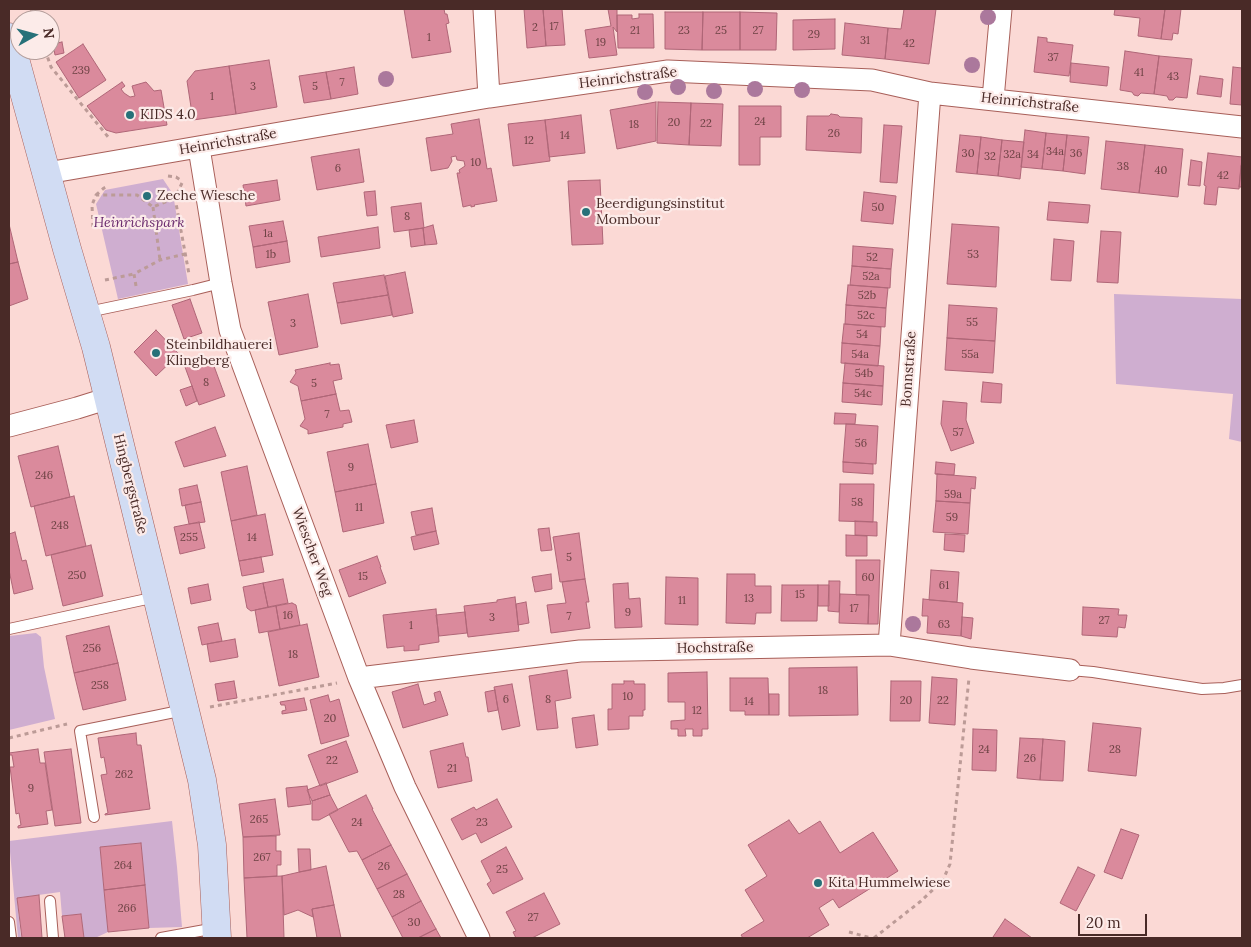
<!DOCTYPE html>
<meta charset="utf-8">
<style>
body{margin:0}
#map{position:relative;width:1251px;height:947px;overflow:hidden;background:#fbd9d5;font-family:Lora,serif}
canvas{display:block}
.frame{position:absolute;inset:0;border:10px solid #492a27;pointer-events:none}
.north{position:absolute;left:10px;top:10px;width:50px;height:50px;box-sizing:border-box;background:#fcebe9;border:1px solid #b49e9b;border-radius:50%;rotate:83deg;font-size:14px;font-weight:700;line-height:20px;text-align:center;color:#492a27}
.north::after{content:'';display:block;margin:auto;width:18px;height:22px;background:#277179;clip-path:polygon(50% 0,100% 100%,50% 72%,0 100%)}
.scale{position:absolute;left:1078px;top:914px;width:69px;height:22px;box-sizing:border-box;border:2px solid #492a27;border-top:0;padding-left:6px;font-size:15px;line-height:18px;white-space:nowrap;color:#492a27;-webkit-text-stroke:4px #fcebe9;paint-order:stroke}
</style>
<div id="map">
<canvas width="1251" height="947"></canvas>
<div class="frame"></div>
<div class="north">N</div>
<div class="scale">20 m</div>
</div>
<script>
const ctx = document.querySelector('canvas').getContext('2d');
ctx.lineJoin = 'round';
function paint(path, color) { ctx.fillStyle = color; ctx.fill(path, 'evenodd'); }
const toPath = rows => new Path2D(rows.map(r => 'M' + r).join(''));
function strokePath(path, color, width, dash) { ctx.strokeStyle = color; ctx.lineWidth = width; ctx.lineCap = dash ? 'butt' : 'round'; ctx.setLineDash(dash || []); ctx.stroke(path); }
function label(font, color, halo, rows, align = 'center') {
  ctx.font = font + ' Lora,serif'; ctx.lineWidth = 4.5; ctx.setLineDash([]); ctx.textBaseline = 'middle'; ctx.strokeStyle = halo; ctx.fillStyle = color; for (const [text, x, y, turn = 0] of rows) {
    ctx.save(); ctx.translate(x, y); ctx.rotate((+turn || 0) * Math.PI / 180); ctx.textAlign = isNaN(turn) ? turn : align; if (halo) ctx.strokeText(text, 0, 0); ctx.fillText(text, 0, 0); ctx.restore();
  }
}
const green = toPath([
 [163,179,173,194,188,284,118,299,96,204,105,190],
 [1114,294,1242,299,1242,442,1229,439,1233,394,1116,384],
 [36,633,41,637,44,667,55,719,9,730,9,636],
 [172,821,177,867,182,927,149,928,141,843,100,847,108,932,95,938,84,938,81,914,62,916,60,892,17,898,21,938,18,938,9,841]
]);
const building = toPath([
 [404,9,444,9,445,14,447,14,449,23,446,24,451,52,412,58,404,9],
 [524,9,543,9,546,46,527,48,524,9],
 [543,9,562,9,565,45,546,46,543,9],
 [608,9,617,9,617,32,613,27,617,55,589,58,585,30,611,26,608,9],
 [904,9,936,9,929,64,885,59,888,28,901,29,904,9],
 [1115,9,1165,9,1161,39,1138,36,1140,18,1114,15,1115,9],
 [1165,9,1181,9,1178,34,1173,33,1172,40,1161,39,1165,9],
 [665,12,703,12,702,50,665,49,665,12],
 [703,12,740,12,740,50,702,50,703,12],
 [740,12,777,13,776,50,740,50,740,12],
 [639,14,653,14,654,48,618,48,617,15,632,15,632,19,639,18,639,14],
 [835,19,835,49,793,50,793,20,835,19],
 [845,23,888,28,885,59,842,55,845,23],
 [1038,37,1047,38,1047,42,1073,45,1069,76,1034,72,1038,37],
 [62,42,64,53,55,55,53,44,62,42],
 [83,44,106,80,79,98,56,62,83,44],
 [1125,51,1159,56,1154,94,1141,93,1138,96,1134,95,1132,92,1120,90,1125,51],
 [1159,56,1192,59,1187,98,1176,97,1173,100,1169,100,1167,96,1154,94,1159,56],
 [269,60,277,107,236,114,229,66,269,60],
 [1071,63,1109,67,1107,86,1070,82,1071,63],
 [229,66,236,114,193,120,187,81,195,71,229,66],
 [354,67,358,94,331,99,326,72,354,67],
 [1233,67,1242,68,1242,105,1230,104,1233,67],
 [326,72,331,99,304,103,299,76,326,72],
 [1200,76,1223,79,1221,97,1197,94,1200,76],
 [122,82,125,86,121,89,124,93,130,97,135,96,132,86,146,82,154,91,161,90,167,125,116,133,106,130,87,106,122,82],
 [656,102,656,141,617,149,610,110,656,102],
 [658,102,691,103,689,145,657,143,658,102],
 [691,103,723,104,721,146,689,145,691,103],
 [739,106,781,106,781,137,760,137,760,165,739,165,739,106],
 [831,114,838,115,840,117,862,118,861,153,806,150,807,116,829,116,831,114],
 [581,115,585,153,549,157,545,120,581,115],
 [479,119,487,169,491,168,497,201,474,205,475,206,471,207,471,205,463,207,457,173,460,173,459,170,465,166,464,161,457,160,456,156,451,157,452,161,448,168,431,171,426,138,453,134,451,124,479,119],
 [545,120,550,161,513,166,508,124,545,120],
 [884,125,902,126,897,183,880,182,884,125],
 [1025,130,1046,133,1042,169,1021,167,1025,130],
 [1046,133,1067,135,1063,171,1042,169,1046,133],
 [960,135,981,137,977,174,956,172,960,135],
 [1067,135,1089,137,1085,174,1063,171,1067,135],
 [981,137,1002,140,998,176,977,174,981,137],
 [1002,140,1024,142,1020,179,998,176,1002,140],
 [1106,141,1145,145,1139,193,1101,189,1106,141],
 [1145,145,1183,149,1178,197,1139,193,1145,145],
 [359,149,364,182,317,190,311,157,359,149],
 [1208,153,1242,157,1239,189,1218,187,1216,205,1204,204,1206,186,1204,185,1208,153],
 [1191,160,1202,162,1200,186,1188,185,1191,160],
 [1241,166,1242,166,1242,187,1239,187,1241,166],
 [277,180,280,200,246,206,243,185,277,180],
 [600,180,603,244,572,245,568,181,600,180],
 [375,191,377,215,367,216,364,192,375,191],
 [864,192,896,196,893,224,861,221,864,192],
 [1049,202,1090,205,1088,223,1047,220,1049,202],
 [421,203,424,228,394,232,391,207,421,203],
 [283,221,287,241,253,247,249,226,283,221],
 [9,224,18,262,9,264,9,224],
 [952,224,999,227,996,287,947,284,952,224],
 [433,225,437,244,425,245,423,228,433,225],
 [378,227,380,248,321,257,318,237,378,227],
 [423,228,425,245,411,247,409,230,423,228],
 [1101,231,1121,232,1118,283,1097,282,1101,231],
 [1054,239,1074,241,1071,281,1051,280,1054,239],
 [287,241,290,262,256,268,253,247,287,241],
 [853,246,893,249,891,269,852,266,853,246],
 [18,262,28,299,9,306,9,264,18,262],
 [852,266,891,269,890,288,850,285,852,266],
 [405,272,413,313,393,317,385,276,405,272],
 [384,275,388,295,337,303,333,283,384,275],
 [848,285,888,288,886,308,846,305,848,285],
 [308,294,318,347,279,355,268,302,308,294],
 [388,295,392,315,341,324,337,303,388,295],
 [190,299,202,333,184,339,172,305,190,299],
 [846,305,886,308,885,327,845,324,846,305],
 [949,305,997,308,995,341,947,338,949,305],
 [844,324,881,327,880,346,842,343,844,324],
 [156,330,179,354,156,376,134,352,156,330],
 [947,338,995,341,993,373,945,370,947,338],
 [842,343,880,346,878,366,841,363,842,343],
 [211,358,225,396,199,405,185,367,211,358],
 [330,363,330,365,339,364,342,379,333,381,336,394,301,401,298,386,290,382,296,373,295,370,330,363],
 [845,363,884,366,883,386,843,383,845,363],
 [983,382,1002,384,1001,403,981,402,983,382],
 [843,383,883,386,882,405,842,402,843,383],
 [192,386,197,401,186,406,180,390,192,386],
 [336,394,340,411,349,410,352,422,343,424,343,427,308,434,308,430,300,426,305,419,301,401,336,394],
 [943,401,967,403,966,420,974,443,951,451,941,424,943,401],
 [835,413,856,414,855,424,834,424,835,413],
 [414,420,418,442,391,448,386,425,414,420],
 [846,424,878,426,876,464,843,462,846,424],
 [215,427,226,456,184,467,175,442,215,427],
 [368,444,376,484,335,492,327,452,368,444],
 [58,446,70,497,31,507,18,456,58,446],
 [843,462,873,464,873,474,843,472,843,462],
 [936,462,955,464,954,475,935,474,936,462],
 [247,466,257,515,231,521,221,472,247,466],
 [937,474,976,477,975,489,971,488,970,503,936,501,937,474],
 [376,484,384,523,343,532,335,492,376,484],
 [840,484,874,484,873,522,839,521,840,484],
 [197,485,201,502,182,506,179,489,197,485],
 [74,496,86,546,46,556,34,506,74,496],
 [936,501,970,503,968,534,933,532,936,501],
 [201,502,205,522,189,524,185,505,201,502],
 [432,508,436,531,416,535,411,512,432,508],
 [265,514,273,555,239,561,231,521,265,514],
 [855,521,877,522,877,536,855,535,855,521],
 [199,522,205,548,180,554,174,527,199,522],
 [549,528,552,550,541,551,538,529,549,528],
 [436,531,439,544,414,550,411,537,436,531],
 [15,532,22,561,26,560,33,589,14,594,9,570,9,534,15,532],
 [579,533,585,579,560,582,553,537,579,533],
 [945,534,965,535,964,552,944,550,945,534],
 [846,535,867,536,867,556,846,556,846,535],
 [91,545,103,596,63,606,51,555,91,545],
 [377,556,381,567,380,567,386,583,349,597,339,570,377,556],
 [261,557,264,572,242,576,239,561,261,557],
 [856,560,880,560,878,624,868,624,869,595,856,595,856,560],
 [931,570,959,572,957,602,929,600,931,570],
 [551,574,552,589,535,592,532,577,551,574],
 [727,574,755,574,755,586,771,586,771,613,756,613,755,624,726,623,727,574],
 [666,577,698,578,698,625,665,624,666,577],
 [283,579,288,603,268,607,263,583,283,579],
 [585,579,589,602,586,602,590,628,551,633,547,605,566,603,562,582,585,579],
 [829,581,840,581,839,612,828,611,829,581],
 [263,583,268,607,251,611,247,608,243,587,263,583],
 [628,583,629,599,640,598,642,627,615,628,613,584,628,583],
 [208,584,211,600,191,604,188,588,208,584],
 [782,585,818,585,817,621,781,621,782,585],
 [818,585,829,585,829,606,818,606,818,585],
 [840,594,869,595,868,624,839,623,840,594],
 [515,597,519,631,468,637,464,606,497,602,497,600,515,597],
 [923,599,963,603,961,636,927,633,928,616,922,616,923,599],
 [526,602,529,623,518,625,516,604,526,602],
 [292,603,296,605,300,625,280,629,276,606,292,603],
 [276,606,280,629,259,633,255,610,276,606],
 [1083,607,1119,609,1118,615,1127,615,1125,628,1118,627,1117,637,1082,635,1083,607],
 [436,609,439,642,419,645,419,650,404,651,404,646,387,648,383,615,436,609],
 [465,612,467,633,439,636,436,615,465,612],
 [962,617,973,618,971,639,961,636,962,617],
 [218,623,222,641,202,645,198,627,218,623],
 [307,624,319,677,279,686,268,632,307,624],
 [109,626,118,663,74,673,66,636,109,626],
 [235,639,238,657,210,662,207,644,235,639],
 [118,663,126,700,83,710,74,673,118,663],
 [857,667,858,715,789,716,789,668,857,667],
 [567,670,571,698,555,701,558,728,537,730,529,676,567,670],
 [707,672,708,729,702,729,702,736,693,736,693,729,685,729,686,736,678,736,678,729,671,729,671,721,685,720,685,702,668,702,668,673,707,672],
 [932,677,957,679,955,725,929,723,932,677],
 [730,678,768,678,769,715,745,715,745,711,730,711,730,678],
 [234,681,237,698,218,701,215,684,234,681],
 [624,681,634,681,634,684,645,684,645,710,643,710,643,716,629,716,629,729,608,730,608,709,612,709,612,684,624,684,624,681],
 [891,681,921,681,920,721,890,721,891,681],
 [418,684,424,705,436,701,434,693,440,691,448,715,403,728,392,692,418,684],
 [512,684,520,726,502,730,494,687,512,684],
 [495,690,498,710,488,712,485,692,495,690],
 [769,694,779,694,779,715,769,715,769,694],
 [328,695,330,702,339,699,349,736,321,744,310,700,328,695],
 [304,698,307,710,282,714,282,711,286,710,285,705,281,705,280,702,304,698],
 [594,715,598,745,576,748,572,718,594,715],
 [1093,723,1141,728,1136,776,1088,771,1093,723],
 [973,729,997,730,996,771,972,770,973,729],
 [136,733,137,745,141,745,150,809,105,815,105,814,108,813,101,775,107,774,104,757,101,758,98,738,136,733],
 [1020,738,1043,739,1040,780,1017,778,1020,738],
 [1043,739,1065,741,1063,781,1040,780,1043,739],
 [346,741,358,772,320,786,308,755,346,741],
 [463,743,466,757,468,757,472,781,438,788,430,751,463,743],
 [38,749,40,763,45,763,52,810,46,811,48,824,18,828,18,826,21,825,19,813,16,814,10,767,14,767,12,755,9,755,9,753,38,749],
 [71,749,81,823,55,826,44,752,71,749],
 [326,783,330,795,312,801,307,790,326,783],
 [307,786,311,804,288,807,286,788,307,786],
 [330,795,338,810,319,820,312,820,312,801,330,795],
 [366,795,373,809,372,809,391,845,362,860,357,851,349,852,329,814,366,795],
 [275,799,280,835,243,837,239,804,275,799],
 [497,799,512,827,481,843,476,833,462,840,451,819,474,807,476,810,497,799],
 [789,820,799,834,820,821,840,853,873,832,898,871,839,908,833,899,819,908,829,925,807,938,743,938,741,935,764,921,745,890,767,876,748,845,789,820],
 [1121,829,1139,835,1122,879,1104,872,1121,829],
 [276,836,276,851,281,851,281,865,277,865,277,876,244,878,243,837,276,836],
 [141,843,145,885,104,890,100,847,141,843],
 [391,845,407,874,377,889,362,860,391,845],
 [506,847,523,879,493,894,487,884,491,881,481,861,506,847],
 [298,849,310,849,311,870,299,872,298,849],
 [326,866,334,905,312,909,313,917,298,910,284,915,282,876,326,866],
 [1078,867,1095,875,1076,911,1060,903,1078,867],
 [407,874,421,901,392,917,377,889,407,874],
 [282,876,284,938,247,938,244,878,282,876],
 [145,885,149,928,108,932,104,890,145,885],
 [544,893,560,924,532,938,516,938,513,932,516,931,506,912,544,893],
 [39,895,42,938,22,938,17,898,39,895],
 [421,901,436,929,418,938,403,938,392,917,421,901],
 [334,905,341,938,317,938,312,909,334,905],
 [81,914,84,938,65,938,62,916,81,914],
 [1005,919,1032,938,995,938,993,937,1005,919],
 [436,929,441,938,418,938,436,929]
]);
const path = toPath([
 [31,9,35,20],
 [45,50,51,67,109,138,110,140],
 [168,176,176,177,182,181],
 [182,183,175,198,189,274],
 [96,195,104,188,108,186],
 [153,207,160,260],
 [93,227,92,205,96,195,137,195,153,207,175,198],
 [105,280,134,274],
 [136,286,134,274,160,260,185,254],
 [210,707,337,683],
 [9,738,67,724],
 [849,932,871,938],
 [874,938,921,901,943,880,950,864,969,678]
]);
const lane = toPath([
 [88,312,193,290,221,283],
 [9,629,156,597],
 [1070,670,1093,672,1202,689,1224,688,1242,685],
 [94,817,80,731,155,716,184,710],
 [50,901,53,938],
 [9,922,11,938],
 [161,938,216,928]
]);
const street = toPath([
 [484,9,489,97],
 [993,99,1001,9],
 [199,148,221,283,230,330,359,678,405,787,479,938],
 [47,173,489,97,668,71,872,80,930,93,1242,127],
 [9,426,77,408,109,398],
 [889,645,930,93],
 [359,678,580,651,889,645,971,658,1070,670]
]);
const secondary = toPath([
 [9,37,67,249,96,347,202,780,212,845,217,938]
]);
const trees = [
 [988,17],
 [972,65],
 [386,79],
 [678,87],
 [755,89],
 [802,90],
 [714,91],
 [645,92],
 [913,624]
];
const markers = [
 [130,115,5,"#277179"],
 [147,196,5,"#277179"],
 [586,212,5,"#277179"],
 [156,353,5,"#277179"],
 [818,883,5,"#277179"]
];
const numberNames = [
 ["17",554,27],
 ["2",535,28],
 ["21",635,31],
 ["23",684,31],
 ["25",721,31],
 ["27",758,31],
 ["29",814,35],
 ["1",429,38],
 ["31",865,41],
 ["19",601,43],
 ["42",909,44],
 ["37",1053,58],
 ["239",81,71],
 ["41",1139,73],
 ["43",1173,77],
 ["7",342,83],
 ["3",253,87],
 ["5",315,87],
 ["1",212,97],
 ["24",760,122],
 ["20",674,123],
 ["22",706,124],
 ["18",634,125],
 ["26",834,134],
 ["14",565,136],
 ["12",529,141],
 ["34a",1055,152],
 ["30",968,154],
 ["36",1076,154],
 ["32a",1012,155],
 ["34",1033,155],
 ["32",990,157],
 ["10",476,163],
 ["38",1123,167],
 ["6",338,169],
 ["40",1161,171],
 ["42",1223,176],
 ["50",878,208],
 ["8",407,217],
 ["1a",268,234],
 ["1b",271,255],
 ["53",973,255],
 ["52",872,258],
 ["52a",871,277],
 ["52b",867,296],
 ["52c",866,316],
 ["55",972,323],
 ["3",293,324],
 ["54",862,335],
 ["54a",860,355],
 ["55a",970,355],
 ["54b",864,374],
 ["8",206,383],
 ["5",314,384],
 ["54c",863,394],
 ["7",327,415],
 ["57",958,433],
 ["56",861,444],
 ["9",351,468],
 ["246",44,476],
 ["59a",953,495],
 ["58",857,503],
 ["11",359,508],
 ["59",952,518],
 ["248",60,526],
 ["255",189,538],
 ["14",252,538],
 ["5",569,558],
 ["250",77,576],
 ["15",363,577],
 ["60",868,578],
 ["61",944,586],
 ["15",800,595],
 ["13",749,599],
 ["11",682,601],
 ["17",854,609],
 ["9",628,613],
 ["16",288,616],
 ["7",569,617],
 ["3",492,618],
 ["27",1104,621],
 ["63",944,625],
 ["1",411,626],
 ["256",92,649],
 ["18",293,655],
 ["258",100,686],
 ["18",823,691],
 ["10",628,697],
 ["6",506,700],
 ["8",548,700],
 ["20",906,701],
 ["22",943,701],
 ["14",749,702],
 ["12",697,711],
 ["20",330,719],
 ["24",984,750],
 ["28",1115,750],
 ["26",1030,759],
 ["22",332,761],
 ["21",452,769],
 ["262",124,775],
 ["9",31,789],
 ["265",259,820],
 ["24",357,823],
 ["23",482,823],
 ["267",262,858],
 ["264",123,866],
 ["26",384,867],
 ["25",502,870],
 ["28",399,895],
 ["266",127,909],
 ["27",533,918],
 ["30",414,923]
];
const streetNames = [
 ["Heinrichstraße",628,78,-7],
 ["Heinrichstraße",1030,103,6],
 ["Heinrichstraße",228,142,-10],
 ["Bonnstraße",909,369,-86],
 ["Hingbergstraße",130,484,76],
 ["Wiescher Weg",312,552,70],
 ["Hochstraße",715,648,-1]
];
const poiNames = [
 ["KIDS 4.0",140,115],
 ["Zeche Wiesche",157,196],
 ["Beerdigungsinstitut",596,204],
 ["Mombour",596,220],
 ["Steinbildhauerei",166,345],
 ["Klingberg",166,361],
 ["Kita Hummelwiese",828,883]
];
const parkNames = [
 ["Heinrichspark",139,223]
];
paint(green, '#cfaed0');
paint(building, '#da8a9c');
strokePath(building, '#af6677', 1);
strokePath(lane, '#a85f59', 12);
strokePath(street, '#a85f59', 23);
strokePath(secondary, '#a85f59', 29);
strokePath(path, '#bc9b97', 3, [4, 4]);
strokePath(lane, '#fff', 10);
strokePath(street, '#fff', 21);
strokePath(secondary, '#d1dcf3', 28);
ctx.fillStyle = '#ab789c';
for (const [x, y] of trees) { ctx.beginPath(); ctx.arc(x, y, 8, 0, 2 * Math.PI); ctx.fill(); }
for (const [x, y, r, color] of markers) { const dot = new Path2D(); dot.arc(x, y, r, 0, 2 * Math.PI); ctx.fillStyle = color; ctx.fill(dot); strokePath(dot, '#fcebe9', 2); }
label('11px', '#6d4244', null, numberNames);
label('14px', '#492a27', '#fcebe9', streetNames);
label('14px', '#492a27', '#fcebe9', poiNames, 'left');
label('italic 14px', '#69296d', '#fcebe9', parkNames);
</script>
